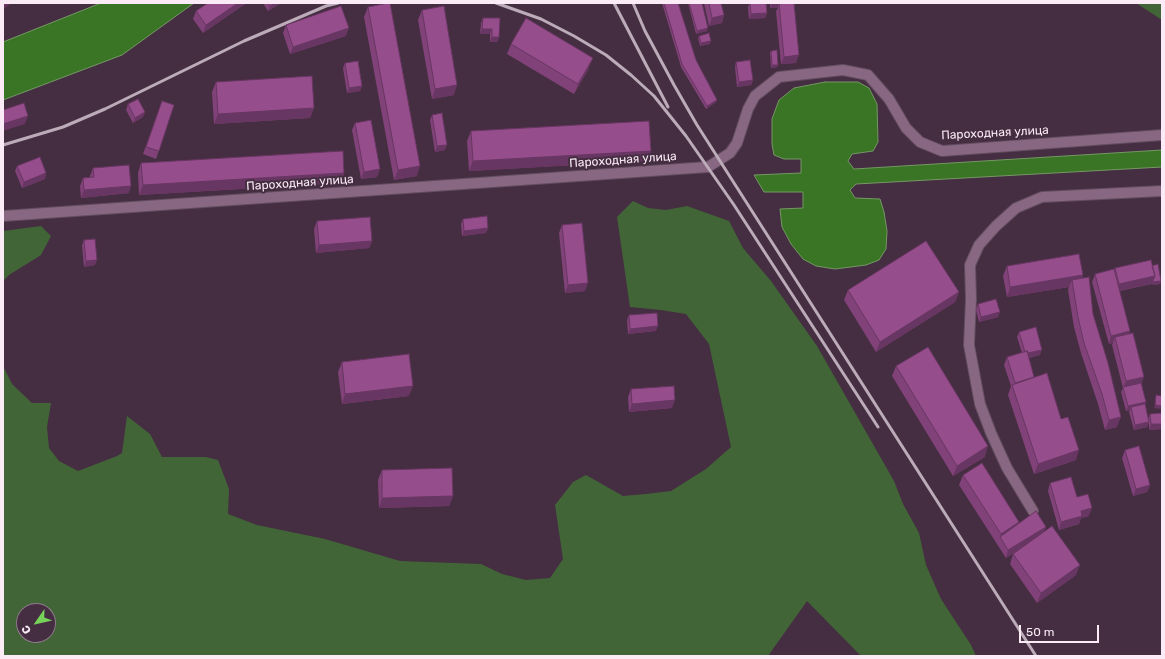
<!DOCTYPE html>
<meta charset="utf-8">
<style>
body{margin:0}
#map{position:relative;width:1165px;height:659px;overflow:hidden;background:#452e41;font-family:Rubik,sans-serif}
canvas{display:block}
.frame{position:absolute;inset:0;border:4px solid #faebf7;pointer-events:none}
.north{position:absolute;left:16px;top:603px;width:40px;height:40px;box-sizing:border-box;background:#452e41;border:1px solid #8d7a8a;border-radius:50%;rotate:236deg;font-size:11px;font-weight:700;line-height:16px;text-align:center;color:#faebf7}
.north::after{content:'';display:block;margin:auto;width:14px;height:18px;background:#77d259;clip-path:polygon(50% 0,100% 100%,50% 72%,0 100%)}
.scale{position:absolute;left:1019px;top:625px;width:80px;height:18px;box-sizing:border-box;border:2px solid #faebf7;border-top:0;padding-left:5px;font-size:12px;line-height:14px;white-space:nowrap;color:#faebf7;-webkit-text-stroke:3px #452e41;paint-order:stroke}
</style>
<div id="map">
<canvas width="1165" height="659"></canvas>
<div class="frame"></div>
<div class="north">С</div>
<div class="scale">50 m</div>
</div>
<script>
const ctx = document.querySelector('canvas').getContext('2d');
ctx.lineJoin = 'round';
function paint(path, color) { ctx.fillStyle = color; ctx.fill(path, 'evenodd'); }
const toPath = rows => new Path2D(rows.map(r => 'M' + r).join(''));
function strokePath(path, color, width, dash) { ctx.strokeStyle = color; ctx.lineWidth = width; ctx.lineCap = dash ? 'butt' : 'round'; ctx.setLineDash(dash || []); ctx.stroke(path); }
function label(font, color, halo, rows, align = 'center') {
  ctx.font = font + ' Rubik,sans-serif'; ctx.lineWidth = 4; ctx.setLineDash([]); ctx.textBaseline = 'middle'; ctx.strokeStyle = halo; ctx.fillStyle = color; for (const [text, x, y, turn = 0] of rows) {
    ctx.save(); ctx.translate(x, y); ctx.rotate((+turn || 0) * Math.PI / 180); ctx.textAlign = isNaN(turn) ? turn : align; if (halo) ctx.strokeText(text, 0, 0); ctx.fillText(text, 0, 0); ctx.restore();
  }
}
const green = toPath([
 [1136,3,1162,3,1162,20],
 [633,201,648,208,666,210,687,206,729,221,743,248,771,281,817,346,894,481,903,504,919,533,926,565,941,599,971,645,976,656,861,656,807,601,768,656,3,656,3,366,12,384,32,403,51,403,47,427,49,448,59,461,78,471,117,456,122,453,127,416,150,434,162,457,206,457,218,460,229,489,228,514,257,525,325,539,400,561,481,564,502,574,526,580,550,578,563,559,555,505,573,482,586,475,623,496,646,494,671,491,706,469,731,447,709,344,686,314,661,310,630,307,617,217],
 [24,611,48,611,48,635,24,635],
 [41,226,51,236,41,255,9,275,3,281,3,231]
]);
const water = toPath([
 [101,3,194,3,122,55,3,100,3,42,101,3],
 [825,82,858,82,869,88,877,104,878,142,873,151,852,154,848,161,854,169,1162,150,1162,167,856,184,850,190,855,198,880,199,884,212,887,231,886,249,879,260,866,265,835,269,816,266,803,259,791,244,782,227,780,209,803,208,803,192,764,192,754,175,801,173,801,159,784,159,774,155,772,144,772,119,779,100,794,88,825,82]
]);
const minor = toPath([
 [3,216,708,167,730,153,737,143,748,109,755,96,779,77,843,70,868,75,889,99,906,128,920,142,942,151,1162,135],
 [1033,511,1007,468,991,433,980,404,969,345,971,299,970,265,979,245,996,226,1016,208,1042,197,1162,191]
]);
const rail = toPath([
 [496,3,541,19,574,36,606,55,631,75,654,96,686,136,734,205,878,427],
 [614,3,668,107],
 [633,3,645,31,674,85,697,125,1036,656],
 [3,145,63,127,105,109,244,41,326,6,338,3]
]);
const wall = toPath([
 [263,3,281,3,268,11],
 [662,3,678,3,696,60,717,100,716,102,706,109,681,67],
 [688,3,702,3,707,31,696,34],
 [704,3,721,3,724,15,722,23,709,26],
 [750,3,766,3,767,13,765,18,749,19,748,7],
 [770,3,794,3,796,63,781,64,776,11,778,8,770,8],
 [245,4,203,33,193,19,196,11],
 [368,7,417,176,394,180,364,17],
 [422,10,454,95,432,99,418,20],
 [483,18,499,37,497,42,490,42,490,34,480,34,481,23],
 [286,25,346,36,290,54,283,33],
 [699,36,710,44,700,46,698,38],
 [511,44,589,68,574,94,507,54],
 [771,51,778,65,777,67,771,68,770,53],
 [736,62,753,80,751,85,737,87,735,67],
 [345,63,362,86,360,91,347,93,343,68],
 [216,82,314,108,310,118,214,124,212,92],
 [162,101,174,105,156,159,143,154],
 [128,104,145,112,143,117,133,123,126,110],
 [432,115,445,150,435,152,430,120],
 [355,123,377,177,361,179,352,130],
 [471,131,651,151,647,161,469,171,467,141],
 [141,163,344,173,341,183,139,195,138,173],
 [17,166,46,173,45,179,22,188,15,171],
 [93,168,129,193,81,198,80,186,83,178,90,178,90,176],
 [463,219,488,228,486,233,462,236,461,224],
 [317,221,372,241,369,248,316,253,314,229],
 [562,225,585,291,565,293,559,233],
 [84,240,95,265,84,267,82,245],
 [1007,266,1083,275,1082,278,1093,314,1117,427,1105,430,1098,404,1081,353,1074,327,1068,290,1069,287,1007,297,1003,276],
 [1152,266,1161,281,1160,284,1153,285,1152,283,1152,284,1119,291,1130,331,1129,334,1142,384,1148,419,1150,414,1162,413,1162,429,1149,430,1149,423,1147,427,1134,430,1129,412,1130,410,1126,411,1121,392,1123,388,1112,345,1113,343,1109,344,1092,282,1095,274,1114,271,1115,268],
 [848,290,959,292,955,302,876,352,844,300],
 [978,304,998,317,979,322,976,309],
 [629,315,656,331,628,334,627,320],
 [1019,332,1040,355,1029,358,1034,377,1076,460,1034,474,1008,395,1011,386,1004,365,1007,357,1022,353,1017,337],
 [342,362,409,396,342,404,338,372],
 [896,366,985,457,953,476,892,376],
 [631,389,672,408,629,412,628,397],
 [1125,450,1150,485,1147,492,1133,496,1122,458],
 [382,470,453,496,449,506,379,508,378,480],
 [963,475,1019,524,1046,527,1044,532,1076,575,1037,603,1010,564,1013,554,1020,549,1006,558,959,485],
 [1050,483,1077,497,1089,516,1081,518,1079,524,1059,530,1048,491]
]);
const shadedWall = toPath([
 [3,3,12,3,3,9],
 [238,3,246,3,245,4,203,33,206,25],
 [275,3,281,3,268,11,270,6],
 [772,3,792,3,779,3,778,8,770,8],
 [767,13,765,18,749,19,751,14],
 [724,15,722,23,709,26,712,18],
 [349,28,346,36,290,54,293,47],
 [708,28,707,31,696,34,697,31],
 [482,29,492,29,490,34,480,34],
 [492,37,499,37,497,42,490,42],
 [711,41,710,44,700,46,701,43],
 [799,55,796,63,781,64,784,57],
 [593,58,589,68,574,94,578,84],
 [772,65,778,65,777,67,771,68],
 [753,80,751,85,737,87,739,82],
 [457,85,454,95,432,99,435,89],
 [362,86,360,91,347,93,349,88],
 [717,100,716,102,706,109,707,106],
 [314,108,310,118,214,124,218,114],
 [145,112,143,117,133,123,135,118],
 [28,116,25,124,3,131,3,124],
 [447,145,445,150,435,152,437,146],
 [651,151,647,161,469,171,473,161],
 [420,166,417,176,394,180,398,170],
 [380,169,377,177,361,179,364,172],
 [46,173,45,179,22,188,24,182],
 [344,173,341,183,139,195,143,185],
 [131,186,129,193,81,198,84,190],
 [488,228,486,233,462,236,464,231],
 [372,241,369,248,316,253,319,245],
 [97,260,95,265,84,267,86,261],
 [1083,275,1079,285,1072,280,1069,287,1007,297,1010,287],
 [1155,276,1152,284,1116,291,1119,284],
 [1161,281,1160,284,1153,285,1153,282],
 [588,283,585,291,565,293,568,285],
 [959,292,955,302,876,352,880,342],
 [1000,312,998,317,979,322,981,317],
 [658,326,656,331,628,334,630,329],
 [1130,331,1127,339,1115,337,1113,343,1109,344,1111,336],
 [1042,350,1040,355,1024,359,1026,354],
 [1144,377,1141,385,1123,389,1126,381],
 [413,386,409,396,342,404,345,394],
 [675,400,672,408,629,412,632,404],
 [1146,402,1144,407,1131,407,1130,410,1126,411,1128,406],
 [1155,405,1162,406,1161,409,1154,408],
 [1121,417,1117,427,1105,430,1109,420],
 [1149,422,1147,427,1134,430,1135,425],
 [1151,424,1162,424,1162,429,1149,430],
 [988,446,985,457,953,476,957,466],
 [1079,450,1076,460,1034,474,1038,464],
 [1150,485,1147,492,1133,496,1136,489],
 [453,496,449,506,379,508,382,498],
 [1092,508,1089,516,1081,518,1079,524,1059,530,1061,522,1081,511],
 [1019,522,1016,532,1000,537,1001,534],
 [1046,527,1043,534,1006,558,1008,550],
 [1080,565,1076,575,1037,603,1041,593]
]);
const building = toPath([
 [208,3,238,3,206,25,196,11,208,3],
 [268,3,275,3,270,6,268,3],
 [388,3,390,3,420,166,398,170,368,7,388,3],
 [664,3,678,3,696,60,717,100,707,106,682,64,664,3],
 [689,3,702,3,708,28,697,31,689,3],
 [709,3,721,3,724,15,712,18,709,3],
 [750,3,766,3,767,13,751,14,750,3],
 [779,3,794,3,799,55,784,57,779,3],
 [341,6,349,28,293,47,286,25,341,6],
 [444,6,457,85,435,89,422,10,444,6],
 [483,18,500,18,499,37,492,37,492,29,482,29,483,18],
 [526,18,593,58,578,84,511,44,526,18],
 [709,33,711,41,701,43,699,36,709,33],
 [777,50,778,65,772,65,771,51,777,50],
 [750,60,753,80,739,82,736,62,750,60],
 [358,61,362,86,349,88,345,63,358,61],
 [312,76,314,108,218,114,216,82,312,76],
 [138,99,145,112,135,118,128,104,138,99],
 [162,101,174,105,159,151,146,147,162,101],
 [24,103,28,116,3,124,3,110,24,103],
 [442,113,447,145,437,146,432,115,442,113],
 [371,120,380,169,364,172,355,123,371,120],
 [649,121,651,151,473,161,471,131,649,121],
 [343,151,344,173,143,185,141,163,343,151],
 [40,157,46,173,24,182,17,166,40,157],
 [129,165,131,186,84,190,83,178,94,177,93,168,129,165],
 [487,216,488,228,464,231,463,219,487,216],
 [370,217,372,241,319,245,317,221,370,217],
 [582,223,588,283,568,285,562,225,582,223],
 [95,239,97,260,86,261,84,240,95,239],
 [926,241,959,292,880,342,848,290,926,241],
 [1079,254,1083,275,1010,287,1007,266,1079,254],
 [1151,260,1155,276,1119,284,1115,268,1151,260],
 [1158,264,1161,281,1153,282,1153,280,1155,276,1152,266,1158,264],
 [1114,269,1130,331,1111,336,1095,274,1114,269],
 [1089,277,1093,314,1108,363,1121,417,1109,420,1102,394,1084,343,1078,317,1072,280,1089,277],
 [996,299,1000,312,981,317,978,304,996,299],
 [657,313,658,326,630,329,629,315,657,313],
 [1036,327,1042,350,1028,353,1027,351,1025,352,1019,332,1036,327],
 [1133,333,1144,377,1126,381,1115,337,1133,333],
 [928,347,988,446,957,466,896,366,928,347],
 [1027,351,1034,377,1015,383,1007,357,1027,351],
 [409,354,413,386,345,394,342,362,409,354],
 [1047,373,1061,419,1068,417,1079,450,1038,464,1012,385,1047,373],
 [1141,383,1146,402,1128,406,1123,387,1141,383],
 [674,386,675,400,632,404,631,389,674,386],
 [1156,395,1162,396,1162,406,1155,405,1156,395],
 [1145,404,1149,422,1135,425,1131,407,1145,404],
 [1162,413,1162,424,1151,424,1150,414,1162,413],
 [1139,446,1150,485,1136,489,1125,450,1139,446],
 [982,463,1019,522,1001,534,963,475,982,463],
 [452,468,453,496,382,498,382,470,452,468],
 [1071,477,1077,497,1088,494,1092,508,1081,511,1082,516,1061,522,1050,483,1071,477],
 [1036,511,1046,527,1008,550,1000,537,1036,511],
 [1052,526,1080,565,1041,593,1013,554,1052,526]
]);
const streetNames = [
 ["Пароходная улица",995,133,-3],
 ["Пароходная улица",623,160,-4],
 ["Пароходная улица",300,183,-4]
];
paint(green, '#426538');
paint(water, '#3a7425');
strokePath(water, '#749864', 1);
strokePath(minor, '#624c5e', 12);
strokePath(minor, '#886782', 10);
strokePath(rail, '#bcabb9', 3);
paint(wall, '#804278');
paint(shadedWall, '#683662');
paint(building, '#954d8c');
strokePath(building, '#683662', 1);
label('12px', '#faebf7', '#452e41', streetNames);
</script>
